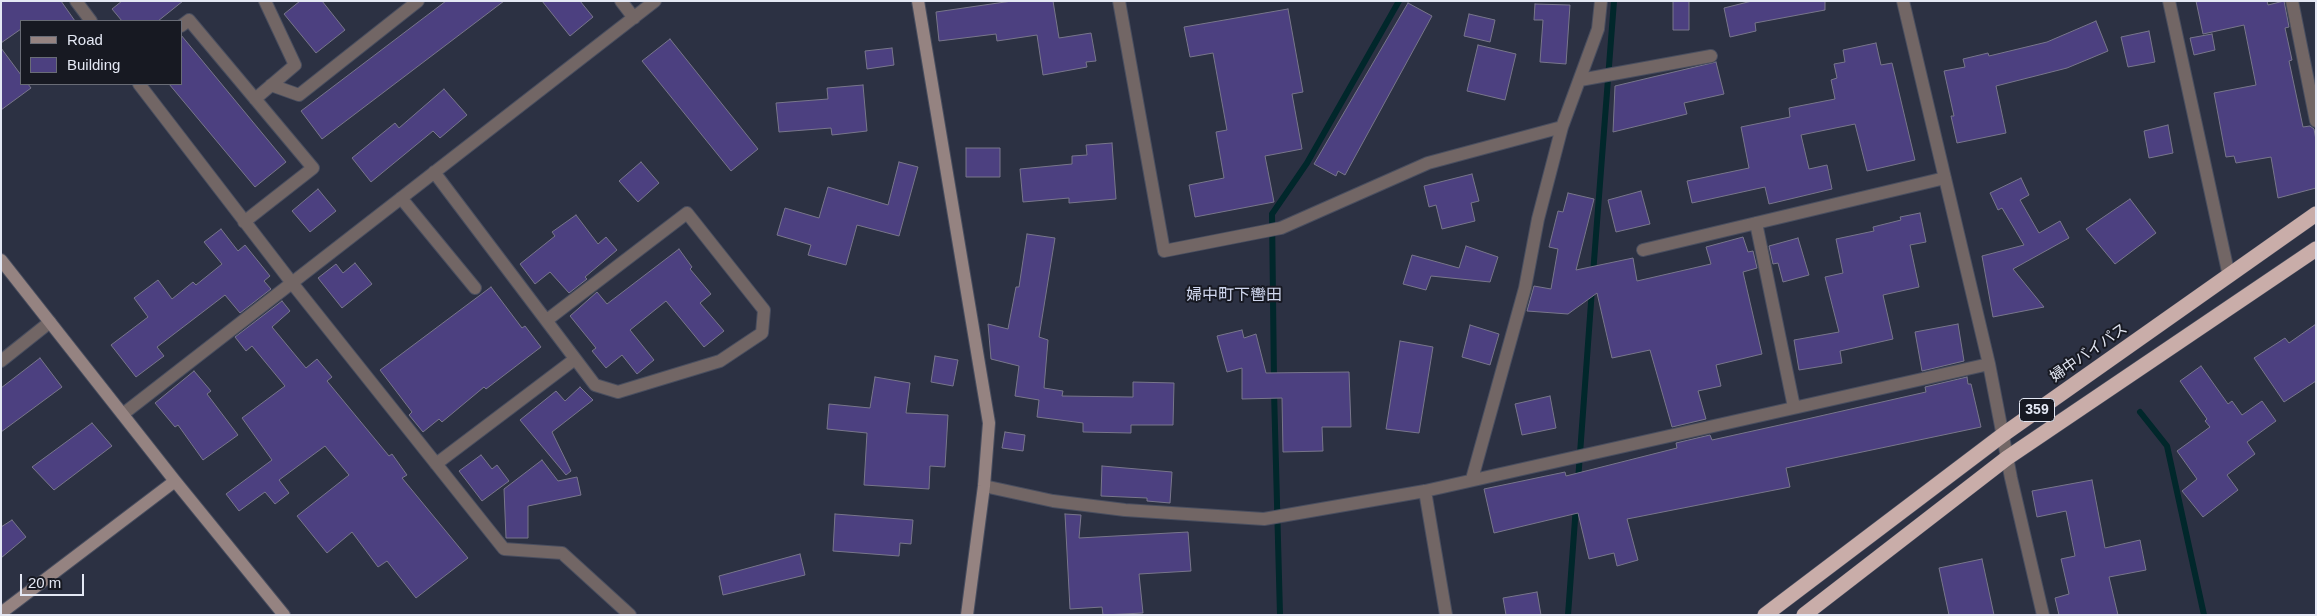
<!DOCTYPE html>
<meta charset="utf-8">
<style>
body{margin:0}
#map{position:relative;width:2317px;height:616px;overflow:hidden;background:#2c3143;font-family:Arial,sans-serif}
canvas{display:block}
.frame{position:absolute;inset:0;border:2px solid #e4e8f4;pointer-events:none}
.legend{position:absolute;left:20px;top:20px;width:162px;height:65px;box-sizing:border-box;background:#171922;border:1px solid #696c76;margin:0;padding:6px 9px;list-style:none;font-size:15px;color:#e4e8f4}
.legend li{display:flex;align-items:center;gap:10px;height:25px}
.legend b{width:25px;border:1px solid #696c76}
.scale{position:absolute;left:20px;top:574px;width:64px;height:22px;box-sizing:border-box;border:2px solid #e4e8f4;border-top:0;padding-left:6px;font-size:15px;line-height:18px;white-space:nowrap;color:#e4e8f4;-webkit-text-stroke:4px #171922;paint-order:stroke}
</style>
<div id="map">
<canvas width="2317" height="616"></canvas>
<div class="frame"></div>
<ul class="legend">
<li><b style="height:6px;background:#958381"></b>Road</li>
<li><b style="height:14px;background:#4c4080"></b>Building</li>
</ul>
<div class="scale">20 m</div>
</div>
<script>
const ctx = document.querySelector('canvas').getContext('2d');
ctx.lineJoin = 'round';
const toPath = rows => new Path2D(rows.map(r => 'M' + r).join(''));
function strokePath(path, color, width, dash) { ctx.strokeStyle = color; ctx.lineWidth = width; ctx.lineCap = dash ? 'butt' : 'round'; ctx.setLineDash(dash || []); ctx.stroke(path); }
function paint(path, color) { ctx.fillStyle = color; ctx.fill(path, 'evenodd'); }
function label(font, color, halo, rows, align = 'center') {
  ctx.font = font + ' Arial,"Noto Sans JP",sans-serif'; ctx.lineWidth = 4; ctx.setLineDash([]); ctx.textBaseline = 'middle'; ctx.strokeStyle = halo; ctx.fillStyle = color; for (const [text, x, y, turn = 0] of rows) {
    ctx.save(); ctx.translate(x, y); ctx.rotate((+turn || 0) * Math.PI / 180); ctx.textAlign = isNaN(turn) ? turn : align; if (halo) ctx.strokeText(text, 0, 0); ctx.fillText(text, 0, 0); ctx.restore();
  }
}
const stream = toPath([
 [1593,274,1614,1],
 [1274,381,1272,214,1307,163,1399,1],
 [1274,391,1280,615],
 [2140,412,2167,446,2204,615],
 [1578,481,1592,289],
 [1568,615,1576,506]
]);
const building = toPath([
 [1,1,61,1,75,21,21,21,21,29,1,43,1,1],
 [122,1,183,1,158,21,122,21,112,9,122,1],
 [300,1,322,1,345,30,316,53,284,14,300,1],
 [446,1,504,1,322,139,301,111,446,1],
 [542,1,580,1,593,17,570,36,542,1],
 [1012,1,1053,1,1059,38,1091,33,1096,61,1086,62,1087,67,1043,75,1037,35,997,41,996,34,939,41,936,12,1012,1],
 [1673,1,1689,1,1689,30,1673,30,1673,1],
 [1752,1,1825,1,1825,10,1755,23,1756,31,1730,37,1724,8,1752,1],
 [2196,1,2267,1,2268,5,2284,1,2289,27,2285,28,2292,60,2289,61,2303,127,2310,126,2314,129,2316,140,2316,188,2278,198,2271,157,2236,163,2234,156,2226,157,2214,93,2256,85,2244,25,2203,34,2196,1],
 [1408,3,1432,16,1345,175,1338,171,1336,176,1314,164,1408,3],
 [1535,4,1570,5,1566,64,1540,62,1543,20,1534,20,1535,4],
 [1288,9,1303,92,1292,94,1302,149,1265,156,1274,202,1195,217,1189,185,1224,178,1216,132,1227,130,1213,53,1190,57,1184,27,1288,9],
 [1469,14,1495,20,1490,42,1464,36,1469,14],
 [2096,21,2108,51,2067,68,1996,86,2006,133,1957,143,1951,116,1954,116,1944,71,1965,67,1963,59,1988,53,1989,56,2047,42,2096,21],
 [2149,31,2155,62,2128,67,2121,37,2149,31],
 [2212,34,2215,50,2194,55,2190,38,2212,34],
 [181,35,286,162,255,187,169,84,181,84,181,35],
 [670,39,758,149,731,171,642,61,670,39],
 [1876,43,1881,65,1892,63,1915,160,1867,171,1855,124,1801,135,1809,169,1827,165,1832,189,1769,204,1765,187,1692,203,1687,181,1749,168,1741,127,1790,117,1789,108,1835,99,1831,80,1837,78,1834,64,1845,62,1843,50,1876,43],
 [1478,45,1516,54,1505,100,1467,91,1478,45],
 [1,48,21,75,21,84,28,84,31,88,1,110,1,48],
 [892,48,894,65,867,69,865,51,892,48],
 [1716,62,1724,94,1684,103,1687,114,1613,132,1615,86,1716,62],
 [863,85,867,131,832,135,831,128,779,132,776,103,828,99,827,88,863,85],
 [444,89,467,115,440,138,433,131,371,182,352,158,395,123,399,128,444,89],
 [2168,125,2173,153,2149,158,2144,131,2168,125],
 [1112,143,1116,199,1069,203,1069,198,1023,202,1020,169,1072,164,1072,156,1087,155,1086,145,1112,143],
 [966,148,1000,148,1000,177,966,177,966,148],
 [641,162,659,183,638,202,619,181,641,162],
 [899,162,918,167,899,236,857,225,846,265,808,255,811,245,777,235,785,208,819,218,828,187,888,205,899,162],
 [1472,174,1479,201,1471,203,1475,221,1442,229,1436,205,1429,207,1424,186,1472,174],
 [2021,178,2029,195,2020,200,2039,233,2060,221,2069,238,2013,269,2044,307,1993,317,1982,256,2024,245,2002,208,1998,210,1990,193,2021,178],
 [318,189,336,211,310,232,292,211,318,189],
 [1641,191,1650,224,1616,232,1608,200,1641,191],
 [1568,193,1594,199,1576,270,1633,258,1637,281,1711,264,1706,247,1743,237,1748,252,1753,251,1757,268,1743,272,1762,354,1716,365,1721,386,1698,391,1706,419,1672,427,1650,350,1612,358,1597,293,1568,314,1527,311,1534,286,1551,289,1558,249,1549,247,1558,211,1563,212,1568,193],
 [2130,199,2156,233,2115,264,2086,229,2130,199],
 [1920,213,1926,242,1910,245,1919,287,1883,295,1893,339,1840,351,1842,363,1799,370,1794,340,1839,332,1825,277,1843,273,1836,239,1874,231,1873,227,1901,220,1900,217,1920,213],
 [576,215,598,244,606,237,617,250,585,277,587,279,569,293,550,272,535,284,520,264,555,236,552,232,576,215],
 [221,229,238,251,245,245,270,276,264,281,271,289,240,313,225,295,157,347,164,356,136,377,111,345,148,317,134,298,158,280,172,299,193,282,196,285,222,264,204,242,221,229],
 [1027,234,1055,238,1039,337,1048,340,1044,388,1063,391,1062,396,1133,397,1133,382,1174,383,1173,425,1131,425,1131,433,1083,432,1083,423,1037,417,1039,400,1015,396,1019,366,991,359,988,324,1008,329,1016,287,1019,287,1027,234],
 [1798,238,1809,275,1783,282,1778,263,1773,264,1769,246,1798,238],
 [1466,246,1498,257,1490,282,1431,276,1426,290,1403,284,1412,255,1459,268,1466,246],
 [679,249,692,267,690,269,711,294,700,303,724,331,704,347,666,301,630,330,654,360,637,374,622,355,606,368,592,351,596,348,570,316,597,292,607,304,679,249],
 [355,263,372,284,342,308,318,278,336,264,343,273,355,263],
 [491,287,522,328,525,326,541,347,486,389,484,387,442,422,439,419,423,432,409,415,412,412,380,370,491,287],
 [282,301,290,311,272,327,306,368,317,359,332,377,327,381,389,456,392,454,407,475,402,478,468,558,416,598,387,561,378,567,352,532,327,553,297,516,349,475,325,446,279,480,289,493,275,504,265,492,239,511,226,494,272,460,242,418,285,386,252,346,246,351,235,337,282,301],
 [1958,324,1964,361,1922,371,1915,332,1958,324],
 [2316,324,2316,381,2284,402,2254,358,2285,338,2289,343,2316,324],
 [1470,325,1499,334,1490,365,1462,357,1470,325],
 [1242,330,1244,338,1256,334,1266,373,1349,372,1351,427,1322,427,1323,451,1283,452,1282,398,1242,399,1242,368,1227,372,1217,336,1242,330],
 [1400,341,1433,347,1419,433,1386,429,1400,341],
 [935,356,958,360,953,386,931,382,935,356],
 [40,358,62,387,1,432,1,388,40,358],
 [2201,366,2228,404,2232,401,2242,415,2262,401,2276,421,2247,442,2255,454,2227,475,2238,490,2203,517,2182,491,2197,479,2177,451,2210,427,2205,421,2207,419,2180,381,2201,366],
 [194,371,211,391,207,394,238,435,203,460,178,425,175,427,155,403,194,371],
 [875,377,910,383,906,413,948,415,945,467,930,466,929,489,864,485,867,433,827,429,829,404,870,408,875,377],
 [1967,377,1968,384,1971,384,1981,427,1786,468,1790,487,1627,519,1638,560,1617,566,1614,553,1589,559,1578,513,1494,533,1484,489,1565,472,1566,476,1677,448,1676,443,1710,435,1712,440,1807,419,1926,392,1925,387,1967,377],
 [580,387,593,400,552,432,571,471,566,475,520,420,556,391,565,401,580,387],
 [1550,396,1556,428,1522,435,1515,404,1550,396],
 [92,423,112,446,54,490,32,467,92,423],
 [1005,432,1025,435,1023,451,1002,448,1005,432],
 [481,455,492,469,497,465,509,481,482,501,459,471,481,455],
 [542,460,558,481,577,477,581,495,528,506,528,538,506,538,504,489,542,460],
 [1102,466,1172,472,1170,503,1147,501,1147,498,1101,496,1102,466],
 [2092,480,2105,548,2140,540,2146,570,2109,577,2118,615,2059,615,2055,598,2069,594,2061,559,2075,556,2066,511,2037,517,2032,491,2092,480],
 [835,514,913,520,911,544,900,543,899,556,833,551,835,514],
 [1065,514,1081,515,1079,538,1188,532,1191,571,1139,574,1143,613,1103,615,1102,607,1070,609,1065,514],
 [12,520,26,537,1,558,1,527,12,520],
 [800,554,805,575,723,595,719,576,800,554],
 [1982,559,1994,615,1949,615,1939,568,1982,559],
 [1537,592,1541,615,1506,615,1503,598,1537,592]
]);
const street = toPath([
 [76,1,91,21],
 [621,1,634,18],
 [1119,1,1164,251,1281,228,1428,163,1562,127],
 [1903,1,1989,364,2011,478,2043,615],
 [2169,1,2229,276],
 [2292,1,2316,121],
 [181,26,189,20,313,168,244,222],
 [1580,80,1711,56],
 [139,84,292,283,504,549,562,553,630,615],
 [271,85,299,95,418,1],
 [255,99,295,65,265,1],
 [434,172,595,385,618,392,720,361,762,333,764,310,687,213,547,320],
 [401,198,475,288],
 [1756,223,1794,407],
 [1643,250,1945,178],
 [1,361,50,322],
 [123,414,655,1],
 [436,464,575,359],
 [1472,479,1525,288,1538,219,1562,127,1598,29,1601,1],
 [984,486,1053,501,1125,510,1264,519,1425,491,1989,364],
 [1425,491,1446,615]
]);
const secondary = toPath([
 [918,1,989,423,984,486,967,615],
 [1,260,175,481,284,615],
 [1,613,175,481]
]);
const highway = toPath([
 [1765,615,2004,434,2316,214],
 [1804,615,2007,458,2316,249]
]);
const shields = [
 [2037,410,35]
];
const shieldNames = [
 ["359",2037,410]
];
const streetNames = [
 ["婦中バイパス",2089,353,-35]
];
const neighbourhoodNames = [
 ["婦中町下轡田",1234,296]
];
strokePath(stream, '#01272b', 6);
paint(building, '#4c4080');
strokePath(building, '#78768b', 1);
strokePath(street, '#494e5f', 14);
strokePath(secondary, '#494e5f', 14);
strokePath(highway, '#494e5f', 16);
strokePath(street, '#726665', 12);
strokePath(secondary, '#958381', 12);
strokePath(highway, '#c9ada9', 15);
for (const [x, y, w] of shields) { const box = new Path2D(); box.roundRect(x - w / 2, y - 11.5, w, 23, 4); ctx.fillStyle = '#171922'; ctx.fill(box); strokePath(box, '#e4e8f4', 1); }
label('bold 14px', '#e4e8f4', null, shieldNames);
label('15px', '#e4e8f4', '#171922', streetNames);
label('16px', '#d0d7ee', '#171922', neighbourhoodNames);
</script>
